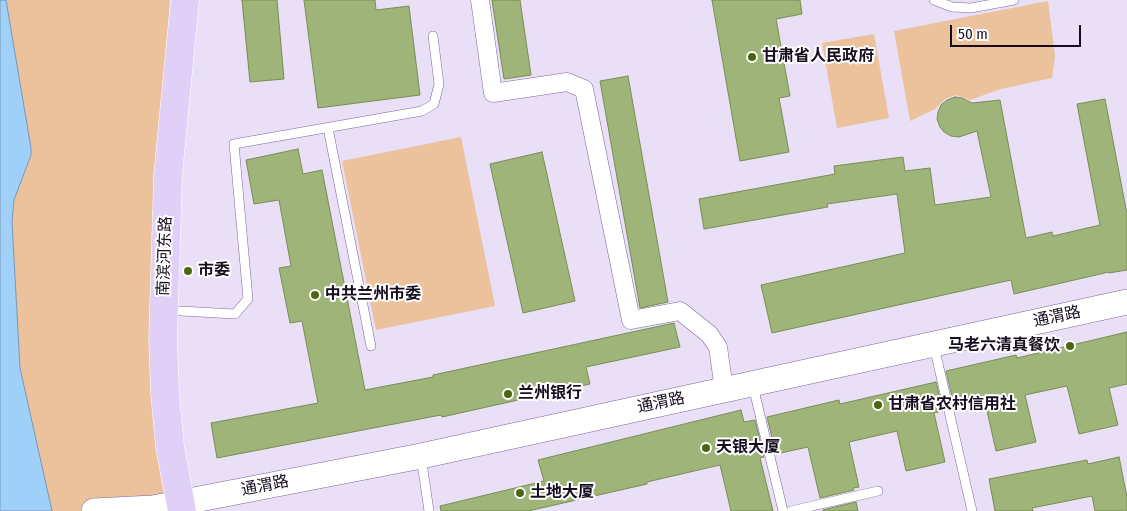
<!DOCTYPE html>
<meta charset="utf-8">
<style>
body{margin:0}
#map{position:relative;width:1127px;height:511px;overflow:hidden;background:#e9dff7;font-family:"Fira Sans Condensed",sans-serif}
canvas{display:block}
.scale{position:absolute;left:950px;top:25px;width:131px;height:22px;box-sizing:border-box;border:2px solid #160d21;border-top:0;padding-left:6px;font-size:15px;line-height:18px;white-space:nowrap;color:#160d21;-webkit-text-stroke:4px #fff;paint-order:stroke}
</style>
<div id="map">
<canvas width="1127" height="511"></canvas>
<div class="scale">50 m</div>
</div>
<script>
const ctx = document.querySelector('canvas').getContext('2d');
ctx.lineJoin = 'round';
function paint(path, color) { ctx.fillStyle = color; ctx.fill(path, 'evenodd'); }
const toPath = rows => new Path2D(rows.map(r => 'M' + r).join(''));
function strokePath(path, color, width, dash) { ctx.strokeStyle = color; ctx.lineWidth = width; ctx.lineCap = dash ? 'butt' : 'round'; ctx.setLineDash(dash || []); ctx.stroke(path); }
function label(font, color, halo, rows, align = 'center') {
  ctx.font = font + ' "Fira Sans Condensed","Noto Sans SC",sans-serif'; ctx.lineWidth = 4; ctx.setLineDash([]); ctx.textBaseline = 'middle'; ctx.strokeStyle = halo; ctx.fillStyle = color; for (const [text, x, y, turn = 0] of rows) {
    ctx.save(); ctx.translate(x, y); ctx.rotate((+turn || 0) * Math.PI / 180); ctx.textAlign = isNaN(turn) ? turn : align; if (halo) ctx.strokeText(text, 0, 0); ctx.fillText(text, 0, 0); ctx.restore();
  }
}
const green = toPath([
 [6,0,170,0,153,238,152,383,161,477,170,511,52,511,20,368,12,222,14,200,31,155],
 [1048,1,1055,56,1052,78,1001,89,970,100,956,95,945,99,935,109,910,121,894,31],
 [874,34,889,118,837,128,822,43],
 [461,137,495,306,376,330,342,161]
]);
const water = toPath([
 [0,0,6,0,31,148,31,155,14,200,12,222,20,368,52,511,0,511,0,0]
]);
const building = toPath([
 [242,0,277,0,284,79,250,82,242,0],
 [304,0,375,0,376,10,409,6,420,95,318,108,304,0],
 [492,0,520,0,531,75,504,79,492,0],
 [712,0,800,0,802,14,776,19,790,96,779,98,789,152,740,161,712,0],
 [628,76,668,302,640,308,600,81,628,76],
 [955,97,962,98,972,103,1000,100,1026,238,1052,232,1053,236,1100,225,1077,104,1105,99,1127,214,1127,270,1109,273,1109,272,1014,294,1011,280,772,333,761,285,905,253,897,194,827,204,828,207,704,229,699,199,835,174,834,166,903,157,905,171,930,168,935,205,991,197,977,131,959,137,951,136,944,132,940,127,937,119,938,112,941,105,947,100,955,97],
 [298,149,303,174,322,170,365,390,433,377,433,375,674,323,680,347,586,367,590,384,442,417,441,415,217,458,211,423,318,403,302,321,290,323,279,268,291,266,279,200,254,204,246,160,298,149],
 [542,152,575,301,523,313,490,164,542,152],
 [1127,332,1127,384,1109,388,1118,425,1079,434,1067,386,1025,395,1036,442,996,451,985,402,955,409,946,371,1016,355,1017,358,1127,332],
 [936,382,943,411,934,413,945,462,906,471,897,431,849,442,859,487,853,488,854,490,820,498,808,447,776,454,767,417,839,400,840,404,936,382],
 [741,410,744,422,755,420,764,457,760,458,773,511,731,511,720,465,647,482,647,484,528,511,441,511,440,506,544,481,538,460,741,410],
 [1119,457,1127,497,1127,511,1095,511,1092,496,1032,508,1033,511,995,511,989,479,1087,460,1088,464,1119,457],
 [856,502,858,511,823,511,823,510,856,502]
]);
const lane = toPath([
 [934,0,952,7,971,8,1014,0],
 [328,128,371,346],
 [181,311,235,314,248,299,234,144,422,111,434,104,439,84,433,36],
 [934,346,972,511],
 [753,386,783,511],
 [421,456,429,511],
 [791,511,878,491]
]);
const street = toPath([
 [480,0,493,93,567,82,584,89,631,320,680,311,709,334,718,347,724,390]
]);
const secondary = toPath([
 [94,511,153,508,421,456,1127,302]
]);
const highway = toPath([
 [182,511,170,447,165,394,163,339,168,175,185,0]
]);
const markers = [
 [752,57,5,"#4d6411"],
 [188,271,5,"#4d6411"],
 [315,295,5,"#4d6411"],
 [1070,346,5,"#4d6411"],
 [508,394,5,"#4d6411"],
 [878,405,5,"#4d6411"],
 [706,448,5,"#4d6411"],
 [520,493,5,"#4d6411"]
];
const poiNames = [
 ["甘肃省人民政府",762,57],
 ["市委",198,271],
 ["中共兰州市委",325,295],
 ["马老六清真餐饮",1060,346,"right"],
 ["兰州银行",518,394],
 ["甘肃省农村信用社",888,405],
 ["天银大厦",716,448],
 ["土地大厦",530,493]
];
const streetNames = [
 ["南滨河东路",165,256,-88],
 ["通渭路",1057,317,-12],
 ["通渭路",661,403,-12],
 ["通渭路",265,486,-11]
];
paint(green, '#ebc29c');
paint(water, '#9fd0fa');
strokePath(water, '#7696b9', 1);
paint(building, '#9eb478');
strokePath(building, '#798d53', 1);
strokePath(lane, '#7f679c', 10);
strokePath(street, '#7f679c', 19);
strokePath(secondary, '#7f679c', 26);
strokePath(highway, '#fff', 29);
strokePath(lane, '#fff', 9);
strokePath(street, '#fff', 18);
strokePath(secondary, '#fff', 25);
strokePath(highway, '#e0cff7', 28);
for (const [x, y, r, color] of markers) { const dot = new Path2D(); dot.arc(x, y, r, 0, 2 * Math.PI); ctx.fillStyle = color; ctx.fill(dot); strokePath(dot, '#fff', 2); }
label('bold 16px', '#160d21', '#fff', poiNames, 'left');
label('16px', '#160d21', '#fff', streetNames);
</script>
